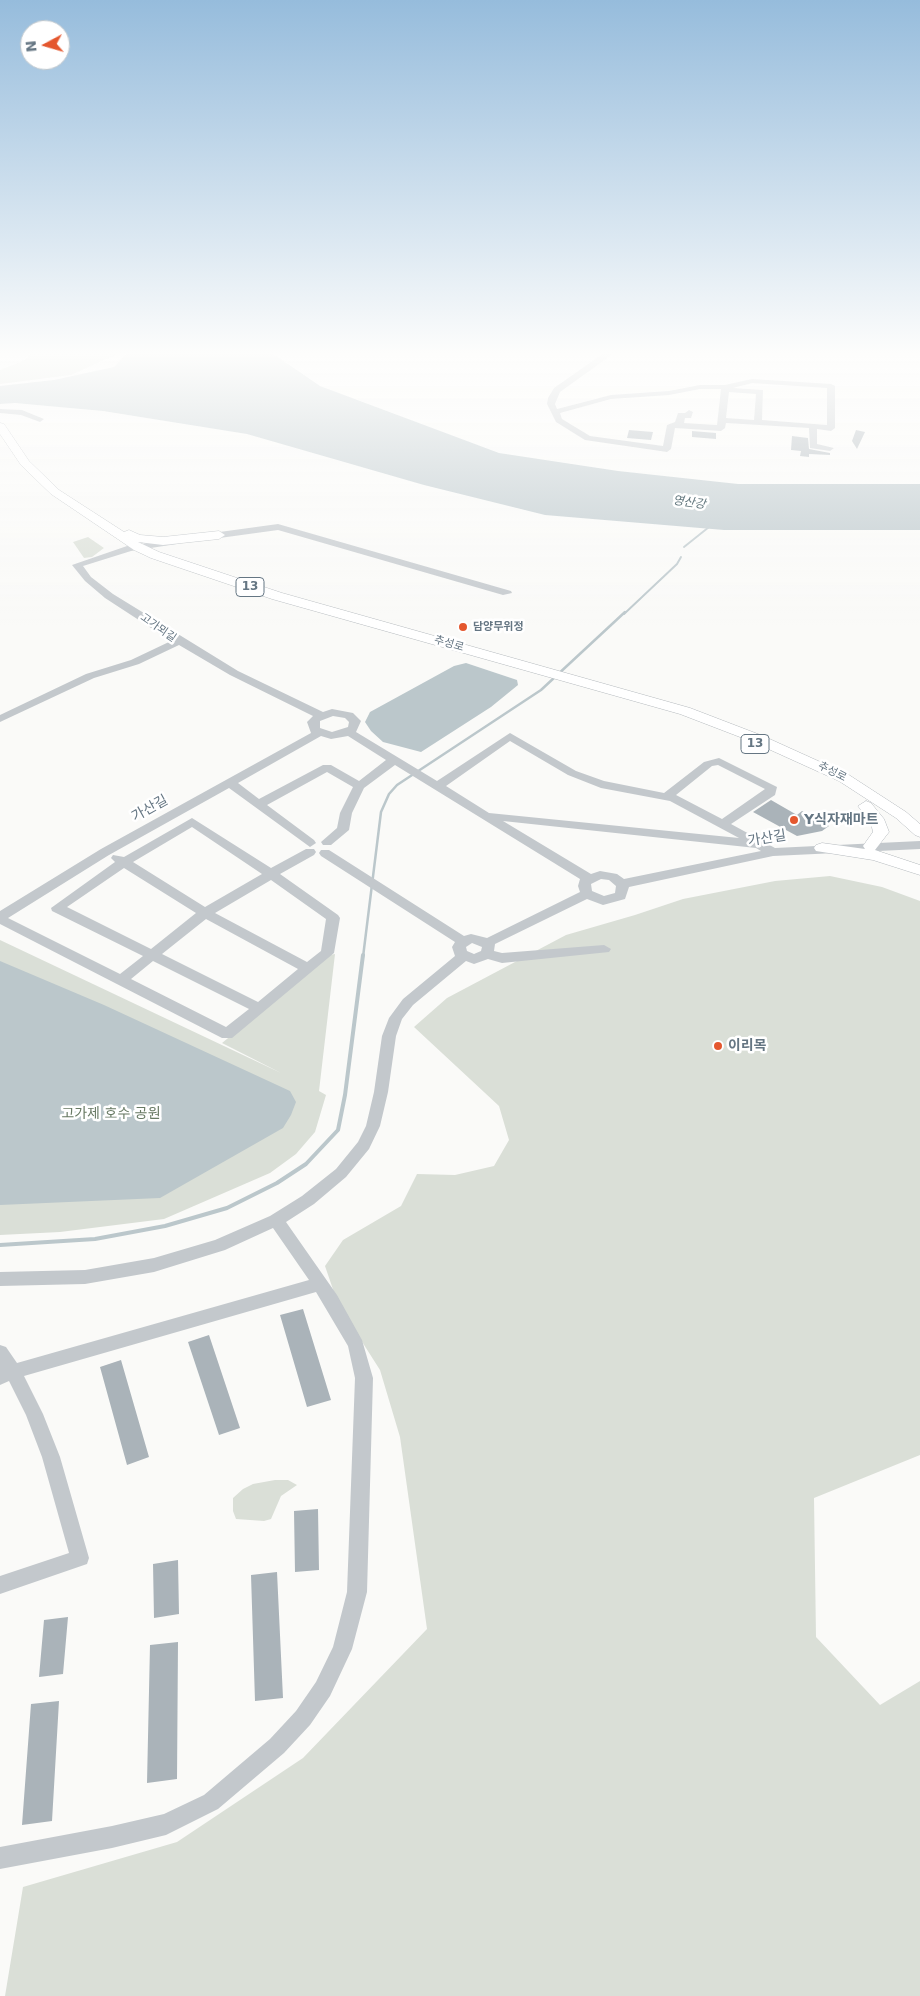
<!DOCTYPE html>
<meta charset="utf-8">
<style>
body{margin:0}
#map{position:relative;width:920px;height:1996px;overflow:hidden;background:#fafaf8;font-family:"DejaVu Sans",sans-serif}
canvas{display:block}
.north{position:absolute;left:20px;top:20px;width:50px;height:50px;box-sizing:border-box;background:#fff;border:1px solid #c1c8cd;border-radius:50%;rotate:264deg;font-size:14px;font-weight:700;line-height:20px;text-align:center;color:#657683}
.north::after{content:'';display:block;margin:auto;width:18px;height:22px;background:#e4572e;clip-path:polygon(50% 0,100% 100%,50% 72%,0 100%)}
</style>
<div id="map">
<canvas width="920" height="1996"></canvas>
<div class="north">N</div>
</div>
<script>
const ctx = document.querySelector('canvas').getContext('2d');
ctx.lineJoin = 'round';
function paint(path, color) { ctx.fillStyle = color; ctx.fill(path, 'evenodd'); }
const toPath = rows => new Path2D(rows.map(r => 'M' + r).join(''));
function strokePath(path, color, width, dash) { ctx.strokeStyle = color; ctx.lineWidth = width; ctx.lineCap = dash ? 'butt' : 'round'; ctx.setLineDash(dash || []); ctx.stroke(path); }
function label(font, color, halo, rows, align = 'center') {
  ctx.font = font + ' "DejaVu Sans","Noto Sans KR",sans-serif'; ctx.lineWidth = 5; ctx.setLineDash([]); ctx.textBaseline = 'middle'; ctx.strokeStyle = halo; ctx.fillStyle = color; for (const [text, x, y, turn = 0] of rows) {
    ctx.save(); ctx.translate(x, y); ctx.rotate((+turn || 0) * Math.PI / 180); ctx.textAlign = isNaN(turn) ? turn : align; if (halo) ctx.strokeText(text, 0, 0); ctx.fillText(text, 0, 0); ctx.restore();
  }
}
const green = toPath([
 [33,351,124,351,71,375,0,384,0,370,25,360],
 [88,537,104,548,92,557,84,558,73,542],
 [830,876,882,887,920,901,920,1455,814,1498,816,1637,880,1705,920,1681,920,1996,5,1996,23,1887,177,1842,303,1758,427,1629,400,1437,380,1370,338,1304,325,1266,343,1240,401,1206,417,1174,455,1175,494,1166,509,1140,499,1106,414,1027,447,998,566,935,635,915,683,899,775,881],
 [0,940,281,1073,222,1043,330,955,335,954,319,1091,326,1095,315,1132,296,1154,270,1173,164,1219,60,1232,0,1235],
 [275,1480,288,1480,297,1485,281,1496,271,1519,264,1521,236,1519,233,1511,233,1498,243,1489,253,1484]
]);
const water = toPath([
 [129,351,269,351,320,386,499,453,618,471,738,484,920,484,920,530,724,530,545,515,424,485,247,434,103,411,15,403,0,404,0,386,54,380,114,367],
 [466,663,517,680,518,685,491,707,421,752,383,742,371,731,365,722,370,712,454,666],
 [0,961,104,1005,290,1091,296,1102,291,1115,283,1128,160,1198,0,1205]
]);
const streamFar2 = toPath([
 [684,547,709,527],
 [624,614,677,564,681,557]
]);
const streamFar1 = toPath([
 [363,957,381,812,389,794,397,785,541,690,625,612]
]);
const stream = toPath([
 [0,1245,95,1239,165,1226,227,1208,277,1183,306,1164,338,1130,345,1095,363,955]
]);
const building = toPath([
 [629,430,653,432,651,440,627,438],
 [856,430,865,432,857,449,852,441],
 [692,431,716,433,716,439,692,437],
 [792,436,808,438,809,449,830,453,830,455,809,454,809,457,800,456,801,451,791,450],
 [771,800,797,815,802,811,829,826,822,831,797,836,753,812],
 [303,1309,331,1400,307,1407,280,1315],
 [209,1335,240,1428,219,1435,188,1342],
 [121,1360,149,1457,127,1465,100,1367],
 [318,1509,319,1570,295,1572,294,1511],
 [178,1560,179,1614,154,1618,153,1564],
 [277,1572,283,1698,255,1701,251,1575],
 [68,1617,63,1674,39,1677,44,1620],
 [178,1642,177,1779,147,1783,150,1645],
 [59,1701,52,1821,22,1825,31,1704]
]);
const minor = toPath([
 [607,351,617,351,560,392,555,404,557,409,611,395,669,391,700,385,725,385,752,379,831,384,835,386,835,428,831,431,817,429,817,444,834,448,830,451,810,448,809,428,726,423,725,428,721,431,675,428,671,449,667,452,585,440,556,422,547,404,548,398,554,388,607,351],
 [752,383,827,388,827,425,762,420,763,390,733,388,752,383],
 [700,389,721,389,717,425,684,423,685,418,691,418,693,412,689,410,685,413,678,413,675,422,667,425,663,446,590,436,562,419,560,413,611,399,669,395,700,389],
 [729,392,756,394,754,420,726,418,729,392],
 [0,409,22,410,44,419,40,422,21,415,0,413,0,409],
 [278,524,511,591,512,593,503,595,278,530,205,540,200,537,205,534,278,524],
 [174,539,179,542,177,544,131,551,83,566,91,577,113,594,238,671,323,712,332,709,353,713,361,721,356,732,437,781,510,733,576,771,604,781,664,793,704,762,719,758,777,787,775,795,731,824,775,848,920,841,920,849,773,856,629,887,625,899,603,905,587,899,495,944,494,951,502,953,604,945,611,949,609,952,502,963,488,959,474,964,466,961,413,1005,402,1019,396,1036,388,1092,380,1126,369,1149,346,1177,314,1204,286,1222,337,1295,362,1340,373,1378,367,1592,352,1649,330,1696,310,1725,284,1753,218,1809,166,1835,112,1848,0,1869,0,1847,112,1826,164,1814,204,1795,270,1739,296,1711,316,1682,333,1647,347,1592,355,1378,348,1346,316,1292,24,1376,43,1414,60,1457,89,1558,87,1564,0,1594,0,1576,69,1553,42,1457,26,1415,9,1381,0,1385,0,1345,6,1347,17,1363,309,1280,273,1228,225,1250,154,1272,85,1284,0,1286,0,1272,85,1270,154,1258,215,1240,270,1216,302,1196,336,1169,358,1142,366,1126,374,1092,382,1036,389,1018,403,999,455,956,452,947,455,942,321,856,319,853,321,850,329,850,464,936,471,934,487,938,580,892,578,886,580,879,395,765,364,788,352,813,349,830,331,845,323,845,321,842,337,828,340,813,353,787,327,772,267,805,314,840,316,843,310,847,229,788,109,855,8,918,120,974,143,956,52,911,51,908,115,862,111,858,113,855,124,857,192,818,271,868,306,849,314,849,316,852,314,855,280,874,338,915,340,918,334,953,232,1038,222,1038,0,924,0,911,101,849,311,733,307,722,313,716,230,675,179,645,139,664,94,678,0,722,0,715,86,674,131,660,171,641,105,598,85,581,72,565,127,546,174,539],
 [333,716,345,718,349,722,348,727,332,732,320,728,320,721,333,716],
 [321,736,331,739,348,736,386,760,359,781,331,765,323,765,259,799,238,783,321,736],
 [510,741,568,775,601,788,670,801,739,838,489,813,446,786,510,741],
 [718,765,765,789,722,819,676,795,712,766,718,765],
 [503,821,756,848,761,851,624,879,617,874,600,871,591,874,503,821],
 [192,827,262,874,205,907,133,862,192,827],
 [124,868,196,913,151,949,67,907,124,868],
 [601,879,609,880,616,886,615,893,604,896,592,891,591,884,601,879],
 [271,880,326,919,321,951,307,962,215,913,271,880],
 [206,919,298,969,258,1002,162,954,206,919],
 [472,943,482,947,481,951,474,954,467,951,466,947,472,943],
 [153,961,249,1009,226,1027,131,979,153,961]
]);
const major = toPath([
 [0,423,4,424,29,461,59,490,124,532,129,530,140,535,163,537,219,531,225,535,219,539,163,545,138,542,159,552,282,593,690,708,763,736,849,775,906,812,920,824,920,837,915,835,896,818,839,781,753,742,680,714,272,599,151,558,134,550,51,494,21,465,0,434,0,423],
 [866,801,871,803,884,819,889,832,875,850,920,865,920,875,873,860,816,851,814,848,816,845,822,843,865,849,863,846,873,832,871,823,858,806,866,801]
]);
const markers = [
 [463,627,5,"#e4572e"],
 [794,820,5,"#e4572e"],
 [718,1046,5,"#e4572e"]
];
const farPoinames = [
 ["담양무위정",473,627]
];
const farStreetnames = [
 ["고가뫼길",158,628,35],
 ["추성로",449,644,16],
 ["추성로",832,772,27]
];
const farWaternames = [
 ["영산강",689,503,8]
];
const shields = [
 [250,587,28],
 [755,744,28]
];
const shieldNames = [
 ["13",250,587],
 ["13",755,744]
];
const streetNames = [
 ["가산길",150,809,-29],
 ["가산길",767,839,-9]
];
const poiNames = [
 ["Y식자재마트",804,820],
 ["이리목",728,1046]
];
const parkNames = [
 ["고가제 호수 공원",111,1114]
];
paint(green, '#dadfd7');
paint(water, '#bbc7cb');
strokePath(streamFar2, '#bbc7cb', 2);
strokePath(streamFar1, '#bbc7cb', 2.5);
strokePath(stream, '#bbc7cb', 4);
paint(building, '#aab3b9');
strokePath(major, '#b5babe', 1);
paint(minor, '#c3c8cc');
paint(major, '#fff');
const sky = ctx.createLinearGradient(0, 0, 0, 631);
sky.addColorStop(0, '#96bcdc');
sky.addColorStop(0.56, '#fdfdfc');
sky.addColorStop(1, '#fdfdfc00');
ctx.fillStyle = sky;
ctx.fillRect(0, 0, 920, 631);
for (const [x, y, r, color] of markers) { const dot = new Path2D(); dot.arc(x, y, r, 0, 2 * Math.PI); ctx.fillStyle = color; ctx.fill(dot); strokePath(dot, '#fff', 2); }
label('bold 11px', '#657683', '#fff', farPoinames, 'left');
label('11px', '#657683', '#fff', farStreetnames);
label('italic 12px', '#60757c', '#fff', farWaternames);
for (const [x, y, w] of shields) { const box = new Path2D(); box.roundRect(x - w / 2, y - 9.5, w, 19, 4); ctx.fillStyle = '#fff'; ctx.fill(box); strokePath(box, '#657683', 1); }
label('bold 12px', '#657683', null, shieldNames);
label('14px', '#657683', '#fff', streetNames);
label('bold 14px', '#657683', '#fff', poiNames, 'left');
label('14px', '#687a64', '#fff', parkNames);
</script>
